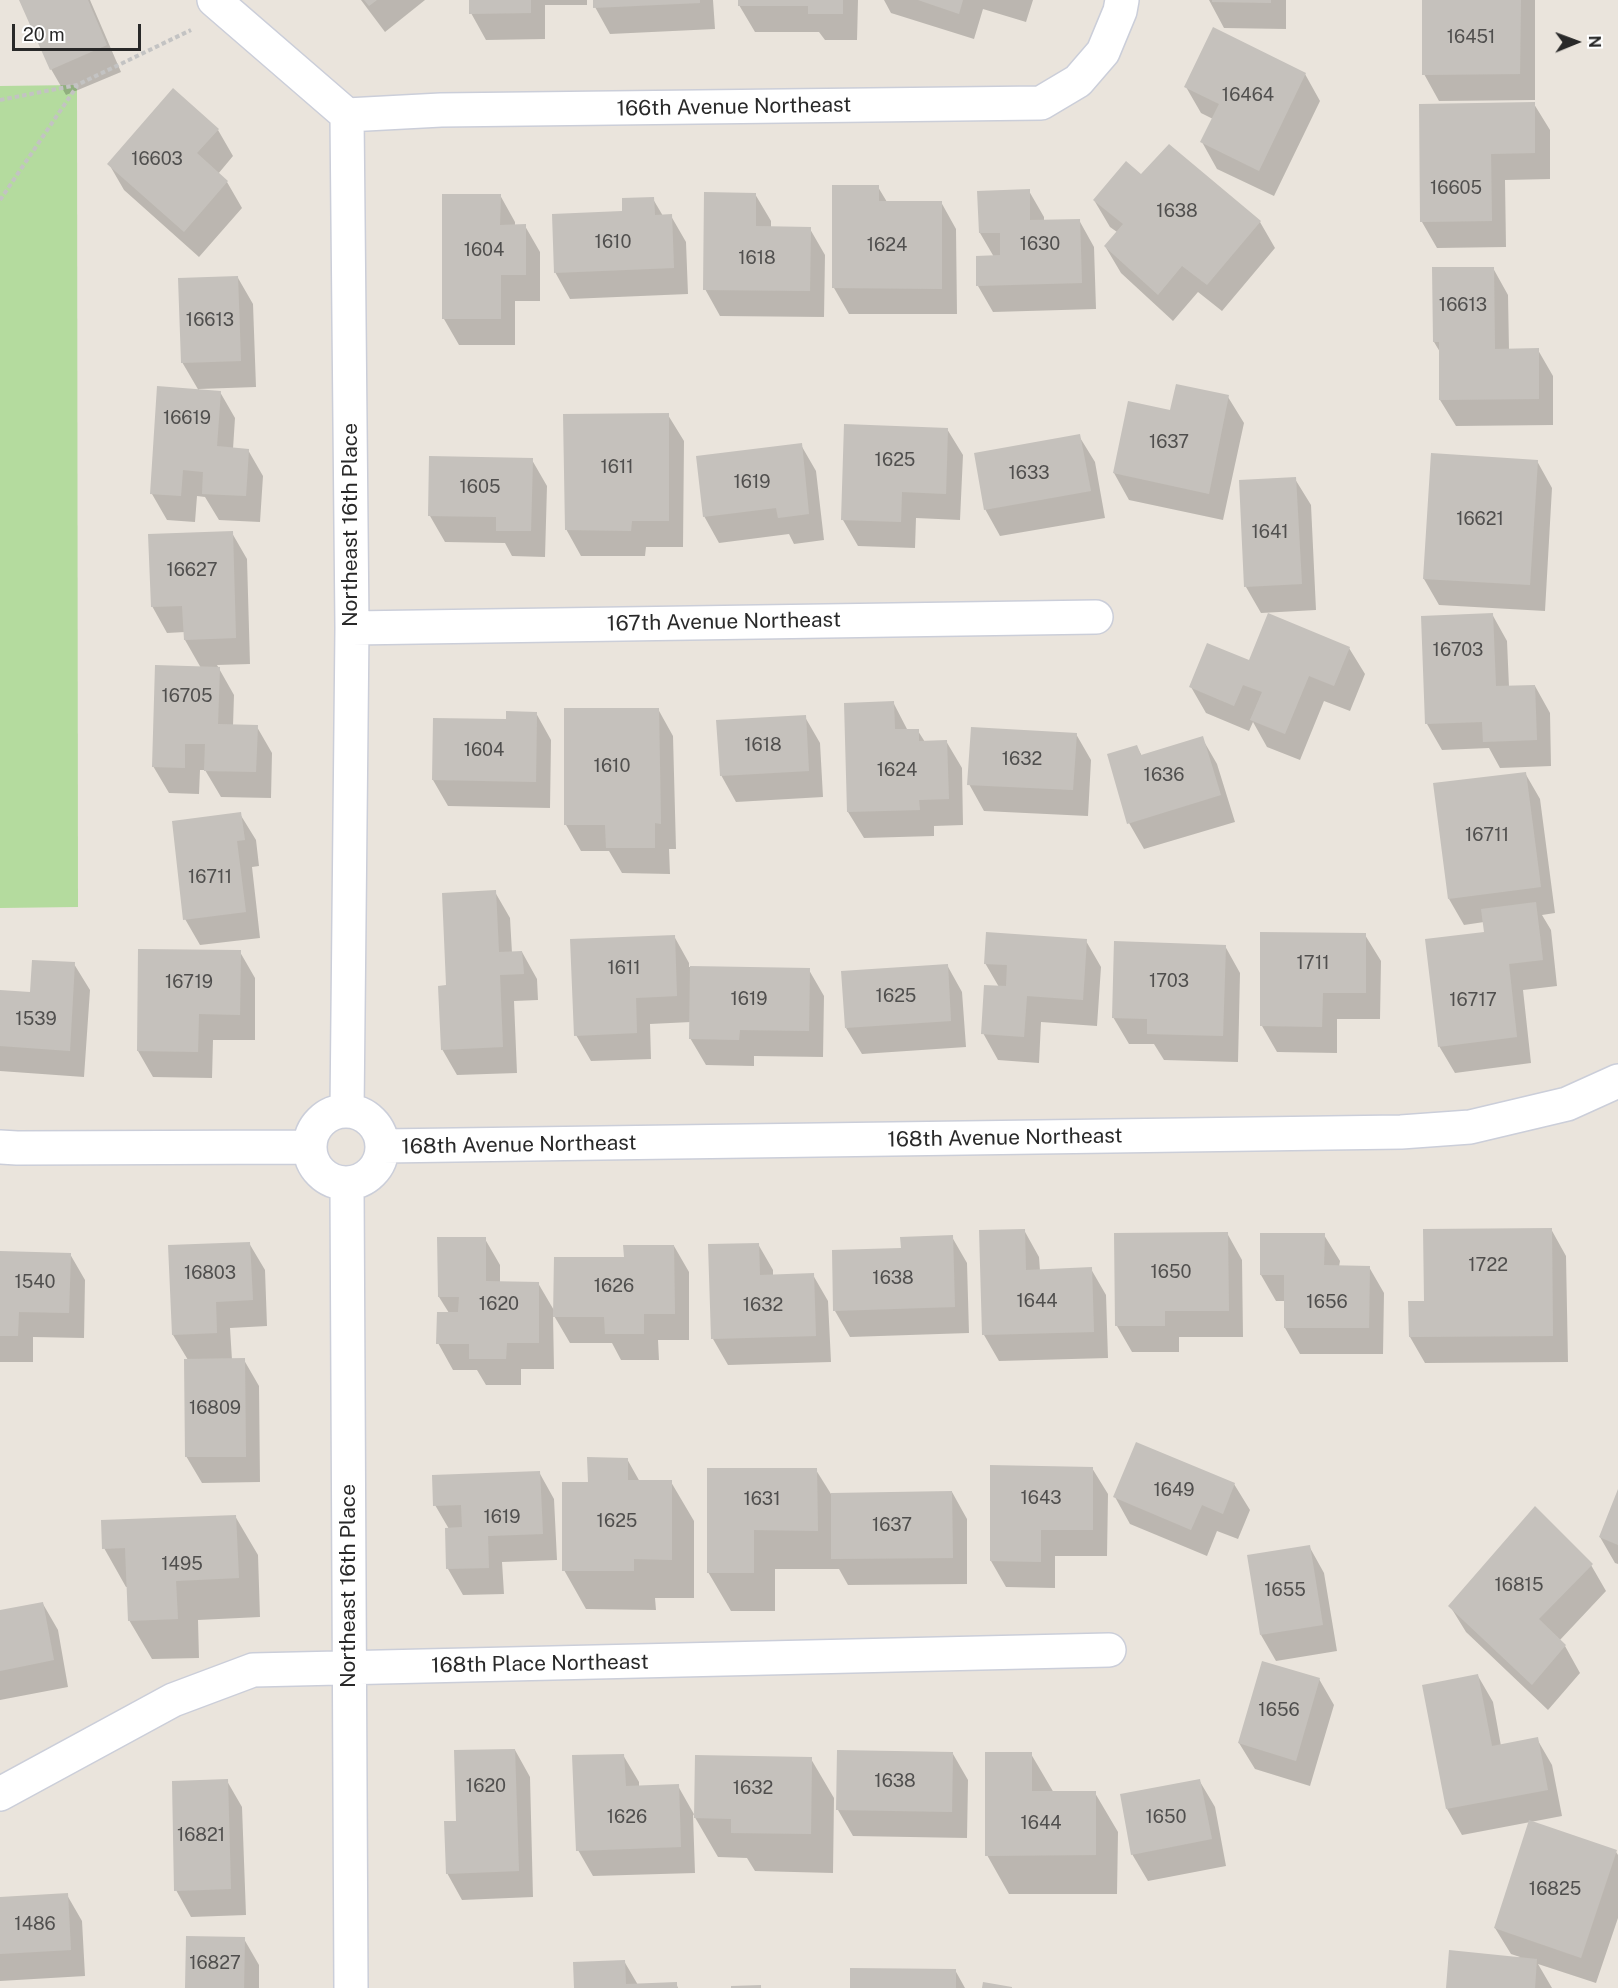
<!DOCTYPE html>
<style>
body{margin:0}
#map{position:relative;width:1618px;height:1988px;overflow:hidden;background:#eae4dc;font-family:"Public Sans",sans-serif}
canvas{display:block}
.north{position:absolute;left:1546px;top:12px;width:60px;height:60px;-webkit-text-stroke:4px #fff;paint-order:stroke;rotate:89deg;font-size:16px;font-weight:700;line-height:24px;text-align:center;color:#292929}
.north::after{content:'';display:block;margin:auto;width:21px;height:27px;background:#292929;clip-path:polygon(50% 0,100% 100%,50% 72%,0 100%)}
.scale{position:absolute;left:12px;top:24px;width:129px;height:27px;box-sizing:border-box;border:3px solid #292929;border-top:0;padding-left:8px;font-size:18px;line-height:21px;white-space:nowrap;color:#292929;-webkit-text-stroke:4px #fff;paint-order:stroke}
</style>
<div id="map">
<canvas width="1618" height="1988"></canvas>
<div class="north">N</div>
<div class="scale">20 m</div>
</div>
<script>
const ctx = document.querySelector('canvas').getContext('2d');
ctx.lineJoin = 'round';
function paint(path, color) { ctx.fillStyle = color; ctx.fill(path, 'evenodd'); }
const toPath = rows => new Path2D(rows.map(r => 'M' + r).join(''));
function strokePath(path, color, width, dash) { ctx.strokeStyle = color; ctx.lineWidth = width; ctx.lineCap = dash ? 'butt' : 'round'; ctx.setLineDash(dash || []); ctx.stroke(path); }
function label(font, color, halo, rows, align = 'center') {
  ctx.font = font + ' "Public Sans",sans-serif'; ctx.lineWidth = 4.5; ctx.setLineDash([]); ctx.textBaseline = 'middle'; ctx.strokeStyle = halo; ctx.fillStyle = color; for (const [text, x, y, turn = 0] of rows) {
    ctx.save(); ctx.translate(x, y); ctx.rotate((+turn || 0) * Math.PI / 180); ctx.textAlign = isNaN(turn) ? turn : align; if (halo) ctx.strokeText(text, 0, 0); ctx.fillText(text, 0, 0); ctx.restore();
  }
}
const green = toPath([
 [77,85,78,907,0,908,0,86]
]);
const shadow = toPath([
 [21,0,90,0,121,72,66,95,51,69],
 [361,0,425,0,385,32],
 [471,0,587,0,587,5,545,5,545,39,486,40,471,13],
 [594,0,713,0,715,29,610,34,595,7],
 [739,0,858,0,857,40,825,40,819,32,755,32,739,5],
 [884,0,1033,0,1026,22,983,9,974,39,891,13],
 [1209,0,1286,0,1286,29,1224,28],
 [1424,0,1535,0,1535,100,1439,101,1424,74],
 [1305,74,1320,101,1274,196,1217,169,1202,142,1213,119,1201,113,1186,87],
 [1534,104,1550,130,1550,179,1505,180,1506,247,1437,248,1422,222],
 [218,130,233,156,218,174,227,182,242,208,199,257,124,190,109,164],
 [1141,176,1260,222,1275,248,1222,311,1198,292,1173,321,1121,273,1105,246,1117,232,1110,227,1094,200],
 [833,187,878,187,887,202,941,202,956,229,957,314,849,314,834,288],
 [1029,191,1044,217,1044,221,1079,220,1094,247,1096,309,993,312,978,286,994,257,980,233],
 [755,194,771,221,771,228,810,229,825,255,824,317,720,316,705,289],
 [500,195,515,222,515,226,525,226,540,252,540,301,515,301,515,345,459,345,444,319],
 [653,199,663,216,671,216,686,242,688,294,570,299,555,272,623,213],
 [1493,268,1508,295,1509,350,1538,350,1553,376,1553,425,1456,426,1440,400,1440,352,1434,342],
 [238,278,253,304,256,387,199,389,199,391,220,392,235,418,233,449,248,450,263,476,260,522,219,520,205,497,197,496,195,522,167,520,152,494,199,391,182,362],
 [1228,397,1244,423,1223,520,1129,500,1114,473,1171,412],
 [668,415,684,441,683,547,646,547,645,556,581,556,566,529],
 [947,429,963,455,960,520,916,518,915,548,858,546,843,520],
 [1079,436,1095,462,1105,518,1000,536,985,509],
 [801,445,816,471,824,540,794,544,789,534,719,543,704,516],
 [532,460,547,486,545,557,512,556,505,543,445,542,430,516],
 [1537,461,1552,488,1545,611,1439,605,1424,579],
 [1295,479,1311,505,1316,610,1261,613,1246,587],
 [232,533,247,559,250,664,217,665,234,695,233,726,257,727,272,753,271,798,221,797,205,770,200,770,199,794,169,793,153,766,201,668,185,640,185,632,167,633,152,606],
 [1492,614,1507,641,1509,687,1535,686,1550,713,1551,766,1500,768,1489,748,1442,750,1427,724],
 [1349,648,1365,674,1350,711,1324,701,1300,760,1267,747,1253,722,1249,731,1206,713,1191,687,1250,662],
 [893,702,908,731,918,731,925,742,946,741,962,768,963,825,934,826,934,836,864,838,848,812],
 [658,709,673,736,676,849,669,849,670,874,622,873,609,851,581,851,566,825],
 [536,713,551,740,550,808,448,806,433,780,434,720,508,721],
 [805,717,820,743,823,797,736,802,721,775],
 [1076,734,1091,760,1088,816,984,811,969,784],
 [1202,738,1217,764,1235,822,1144,849,1129,823,1137,747,1142,756],
 [1525,773,1540,799,1555,913,1542,915,1551,930,1557,986,1523,990,1531,1063,1455,1073,1439,1046,1485,933,1484,922,1464,925,1449,899],
 [240,814,256,840,259,866,252,867,260,938,200,945,185,919],
 [495,892,510,918,512,953,522,952,537,979,538,1000,514,1001,517,1073,457,1075,442,1049,447,987],
 [1365,935,1381,961,1380,1019,1337,1019,1337,1053,1277,1052,1262,1026],
 [674,936,689,963,689,967,809,970,824,996,823,1057,754,1056,754,1066,706,1065,690,1038,691,1022,650,1024,651,1059,591,1061,576,1035],
 [1086,941,1101,967,1097,1026,1041,1022,1039,1063,998,1060,983,1033,999,987,985,963],
 [1225,946,1240,973,1238,1062,1164,1060,1154,1044,1129,1044,1113,1017],
 [240,952,255,978,255,1040,213,1040,212,1078,153,1077,138,1051],
 [74,964,90,990,84,1077,0,1071,0,992,32,994],
 [947,965,962,992,966,1047,862,1054,846,1028],
 [1551,1229,1566,1256,1568,1362,1425,1363,1410,1337,1409,1302,1425,1302],
 [1024,1230,1039,1257,1040,1271,1091,1269,1106,1295,1108,1358,999,1361,984,1335],
 [1227,1233,1242,1260,1243,1337,1179,1337,1179,1352,1132,1352,1117,1326],
 [1324,1235,1340,1261,1339,1267,1369,1267,1384,1293,1383,1354,1300,1354,1285,1328,1286,1301,1276,1301,1261,1275],
 [952,1237,967,1263,969,1333,850,1337,835,1311,902,1249],
 [485,1239,500,1265,500,1283,538,1283,555,1312,625,1258,674,1246,689,1272,689,1340,658,1340,659,1360,621,1360,612,1343,570,1343,553,1314,554,1369,521,1369,521,1385,486,1385,477,1370,453,1370,438,1343,449,1313,439,1297],
 [249,1243,265,1270,267,1326,230,1328,232,1360,244,1360,259,1386,260,1482,202,1483,186,1456,188,1360,173,1335],
 [758,1244,773,1270,773,1276,813,1275,828,1301,831,1362,728,1365,713,1339],
 [0,1252,70,1254,85,1280,84,1338,33,1337,33,1362,0,1362],
 [627,1459,640,1482,671,1482,694,1521,694,1598,655,1598,656,1610,586,1609,564,1570,589,1484],
 [1092,1468,1108,1494,1107,1556,1055,1556,1055,1588,1006,1587,991,1561],
 [816,1470,831,1494,952,1492,967,1519,967,1584,848,1585,839,1569,775,1569,775,1611,731,1611,708,1572],
 [539,1472,554,1499,557,1560,502,1562,504,1594,463,1595,448,1569,446,1529,449,1529,435,1505],
 [1234,1484,1250,1510,1238,1539,1217,1531,1207,1556,1130,1524,1115,1497],
 [1618,1492,1618,1564,1615,1563,1600,1537],
 [235,1516,258,1555,260,1617,198,1620,199,1658,152,1659,129,1620,128,1587,126,1587,104,1548],
 [1309,1546,1324,1573,1337,1651,1276,1661,1261,1635],
 [1591,1565,1606,1591,1559,1641,1565,1646,1580,1673,1548,1710,1466,1632,1450,1606],
 [43,1604,58,1630,68,1687,0,1700,0,1612],
 [1478,1676,1493,1702,1501,1746,1537,1739,1552,1765,1562,1816,1462,1835,1447,1809],
 [1319,1679,1334,1705,1310,1786,1255,1769,1239,1743],
 [515,1750,530,1777,533,1897,462,1900,447,1873,458,1822],
 [953,1754,968,1780,967,1838,853,1836,838,1810],
 [1031,1754,1054,1793,1095,1793,1118,1832,1117,1894,1009,1894,987,1855],
 [623,1755,639,1782,639,1787,678,1786,695,1816,811,1759,834,1798,833,1873,755,1871,747,1858,718,1857,693,1814,695,1873,593,1876,578,1850],
 [1199,1780,1215,1807,1226,1866,1148,1881,1132,1854],
 [227,1781,242,1807,246,1915,191,1917,176,1890],
 [1616,1852,1618,1855,1618,1918,1596,1983,1538,1964,1552,1988,1447,1988,1520,1957,1511,1954,1495,1928],
 [67,1895,82,1921,85,1976,0,1981,0,1899],
 [244,1939,259,1965,259,1988,187,1988],
 [624,1961,638,1985,676,1983,678,1988,576,1988],
 [955,1970,965,1988,851,1988]
]);
const building = toPath([
 [19,0,88,0,107,45,50,70],
 [364,0,377,0,369,6],
 [469,0,531,0,531,13,469,14],
 [593,0,700,0,700,3,593,8],
 [738,0,843,0,843,14,808,14,808,6,738,6],
 [918,0,963,0,959,14],
 [1212,0,1271,0,1271,3,1212,2],
 [1422,0,1521,0,1520,74,1422,75],
 [1213,27,1306,73,1259,171,1200,142,1219,104,1184,87],
 [173,88,219,129,197,153,228,181,184,232,107,164],
 [1535,102,1535,153,1491,154,1492,221,1420,222,1419,104],
 [1169,144,1261,221,1207,285,1182,266,1158,295,1104,246,1123,224,1093,200,1126,161,1141,174],
 [832,185,879,185,879,201,942,201,942,289,832,288],
 [1030,189,1030,220,1080,219,1082,283,976,286,976,256,1000,255,1000,233,979,233,977,191],
 [704,192,756,193,756,226,811,227,810,291,703,290],
 [442,194,501,194,500,225,526,224,526,275,501,275,501,319,442,319],
 [654,197,655,215,672,214,674,268,554,273,552,214,622,211,622,198],
 [1432,267,1494,267,1495,349,1539,348,1539,399,1439,400,1439,342,1433,342],
 [238,276,241,361,181,363,178,278],
 [1176,384,1229,395,1209,494,1113,473,1128,401,1170,410],
 [157,386,221,391,217,446,249,449,246,496,202,494,203,472,183,470,181,496,150,494],
 [669,413,669,521,632,521,631,531,565,530,563,414],
 [844,424,948,428,946,494,902,492,901,522,841,520],
 [1080,434,1091,491,984,510,974,453],
 [802,443,809,514,778,518,776,508,703,517,696,456],
 [1431,453,1538,460,1530,585,1423,579],
 [429,456,533,458,531,531,496,531,496,517,428,516],
 [1296,477,1302,584,1244,587,1239,480],
 [233,531,236,638,184,640,182,606,151,607,148,534],
 [1268,613,1350,647,1334,686,1309,676,1285,734,1250,720,1262,692,1243,685,1234,706,1189,687,1207,643,1249,660],
 [1493,613,1496,686,1535,685,1537,740,1483,742,1482,722,1425,724,1421,616],
 [155,665,220,667,218,724,258,725,256,772,204,771,205,744,185,744,185,768,152,767],
 [894,701,895,729,919,729,919,741,947,740,949,799,919,800,920,810,847,812,844,703],
 [564,708,659,708,661,824,655,823,655,848,606,848,605,825,564,825],
 [506,711,537,712,536,782,432,780,433,718,506,719],
 [806,715,809,771,720,776,716,720],
 [971,727,1077,733,1073,790,967,785],
 [1203,736,1221,795,1127,824,1107,754,1137,745,1141,755],
 [1526,772,1541,887,1448,899,1433,783],
 [241,812,245,840,237,841,246,912,183,920,172,821],
 [496,890,499,952,522,951,524,974,500,975,503,1047,441,1050,438,986,446,985,442,893],
 [1536,902,1543,960,1509,964,1517,1037,1438,1047,1425,939,1484,932,1481,909],
 [986,932,1087,939,1083,1000,1027,996,1024,1037,981,1034,984,985,1006,986,1007,965,984,964],
 [1260,932,1366,933,1366,993,1323,993,1322,1027,1260,1026],
 [675,935,677,996,636,998,637,1033,574,1036,570,939],
 [1114,941,1226,945,1223,1036,1147,1034,1147,1019,1112,1018],
 [138,949,241,950,240,1015,199,1014,198,1052,137,1051],
 [32,960,75,962,70,1051,0,1046,0,990,30,992],
 [948,964,951,1021,845,1028,841,971],
 [690,966,810,968,809,1031,740,1030,739,1040,689,1039],
 [1552,1228,1553,1336,1409,1337,1408,1301,1424,1301,1423,1229],
 [1025,1229,1026,1270,1092,1267,1094,1332,982,1335,979,1230],
 [1228,1232,1229,1311,1165,1311,1165,1326,1115,1326,1114,1233],
 [1260,1233,1325,1233,1324,1265,1370,1266,1369,1328,1284,1328,1284,1275,1260,1275],
 [953,1235,955,1307,833,1311,832,1250,901,1248,900,1237],
 [437,1237,486,1237,486,1281,539,1282,539,1343,507,1343,506,1359,469,1359,469,1344,436,1344,437,1312,458,1312,459,1297,438,1297],
 [250,1242,253,1300,216,1302,217,1333,172,1335,168,1245],
 [759,1243,760,1275,814,1273,816,1336,711,1339,708,1244],
 [623,1245,674,1245,675,1314,644,1314,644,1334,605,1334,604,1317,553,1317,554,1257,624,1257],
 [0,1251,71,1253,69,1313,19,1312,18,1336,0,1336],
 [245,1358,246,1457,185,1457,184,1359],
 [1136,1442,1235,1483,1223,1514,1202,1505,1191,1530,1113,1497],
 [587,1457,628,1458,628,1480,672,1480,672,1560,634,1559,634,1571,562,1571,562,1482,588,1482],
 [990,1465,1093,1467,1093,1530,1041,1530,1041,1562,990,1561],
 [707,1468,817,1468,818,1531,754,1530,754,1573,707,1573],
 [540,1471,543,1534,488,1536,489,1568,446,1569,445,1528,462,1527,461,1505,433,1506,432,1475],
 [1618,1489,1618,1545,1599,1537],
 [952,1491,953,1558,831,1559,831,1493],
 [1535,1506,1593,1564,1539,1619,1566,1645,1532,1685,1448,1606],
 [236,1515,239,1578,176,1581,178,1619,128,1621,125,1548,102,1549,101,1520],
 [1310,1545,1323,1625,1260,1635,1247,1555],
 [43,1602,54,1660,0,1671,0,1610],
 [1262,1661,1320,1678,1296,1761,1238,1743],
 [1478,1674,1492,1746,1538,1737,1548,1790,1446,1809,1422,1685],
 [515,1749,519,1871,446,1874,444,1821,456,1821,454,1750],
 [837,1750,953,1752,952,1812,836,1810],
 [985,1752,1032,1752,1032,1791,1096,1791,1096,1855,985,1856],
 [624,1754,626,1786,679,1784,681,1847,576,1851,572,1755],
 [695,1755,812,1757,811,1834,731,1833,731,1819,694,1818],
 [228,1779,231,1889,174,1891,172,1781],
 [1200,1779,1212,1839,1131,1855,1120,1794],
 [1529,1820,1617,1850,1581,1958,1494,1928],
 [68,1893,71,1950,0,1954,0,1897],
 [186,1936,245,1937,244,1988,185,1988],
 [1449,1950,1537,1959,1535,1988,1446,1988],
 [625,1960,626,1984,677,1982,677,1988,574,1988,573,1962],
 [850,1968,956,1969,956,1988,850,1988],
 [983,1982,1012,1987,1012,1988,982,1988],
 [761,1985,761,1988,731,1988,731,1986]
]);
const path = toPath([
 [0,100,77,85,191,30],
 [0,200,77,86]
]);
const minor = toPath([
 [214,0,347,115,352,628,347,1111],
 [347,115,441,110,1041,103,1078,81,1103,52,1120,11,1122,0],
 [352,628,1096,617],
 '310 1147a36 36 0 1 1 72 0a36 36 0 1 1-72 0Z',
 [383,1146,1401,1132,1470,1127,1567,1104,1618,1081],
 [0,1147,17,1148,310,1147],
 [347,1184,351,1988],
 [0,1794,173,1700,253,1670,1109,1650]
]);
const numberNames = [
 ["16451",1471,37],
 ["16464",1248,95],
 ["16603",157,159],
 ["16605",1456,188],
 ["1638",1177,211],
 ["1610",613,242],
 ["1630",1040,244],
 ["1624",887,245],
 ["1604",484,250],
 ["1618",757,258],
 ["16613",1463,305],
 ["16613",210,320],
 ["16619",187,418],
 ["1637",1169,442],
 ["1625",895,460],
 ["1611",617,467],
 ["1633",1029,473],
 ["1619",752,482],
 ["1605",480,487],
 ["16621",1480,519],
 ["1641",1270,532],
 ["16627",192,570],
 ["16703",1458,650],
 ["16705",187,696],
 ["1618",763,745],
 ["1604",484,750],
 ["1632",1022,759],
 ["1610",612,766],
 ["1624",897,770],
 ["1636",1164,775],
 ["16711",1487,835],
 ["16711",210,877],
 ["1711",1313,963],
 ["1611",624,968],
 ["1703",1169,981],
 ["16719",189,982],
 ["1625",896,996],
 ["1619",749,999],
 ["16717",1473,1000],
 ["1539",36,1019],
 ["1722",1488,1265],
 ["1650",1171,1272],
 ["16803",210,1273],
 ["1638",893,1278],
 ["1540",35,1282],
 ["1626",614,1286],
 ["1644",1037,1301],
 ["1656",1327,1302],
 ["1620",499,1304],
 ["1632",763,1305],
 ["16809",215,1408],
 ["1649",1174,1490],
 ["1643",1041,1498],
 ["1631",762,1499],
 ["1619",502,1517],
 ["1625",617,1521],
 ["1637",892,1525],
 ["1495",182,1564],
 ["16815",1519,1585],
 ["1655",1285,1590],
 ["1656",1279,1710],
 ["1638",895,1781],
 ["1620",486,1786],
 ["1632",753,1788],
 ["1626",627,1817],
 ["1650",1166,1817],
 ["1644",1041,1823],
 ["16821",201,1835],
 ["16825",1555,1889],
 ["1486",35,1924],
 ["16827",215,1963]
];
const streetNames = [
 ["166th Avenue Northeast",734,107,-1],
 ["Northeast 16th Place",351,525,-90],
 ["167th Avenue Northeast",724,622,-1],
 ["168th Avenue Northeast",1005,1138,-1],
 ["168th Avenue Northeast",519,1145,-1],
 ["Northeast 16th Place",349,1586,-90],
 ["168th Place Northeast",540,1664,-1]
];
paint(green, '#b4db9e');
paint(shadow, '#0003');
paint(building, '#c5c1bc');
strokePath(minor, '#cbced9', 36);
strokePath(path, '#c3c3c3', 4, [4.5, 3]);
strokePath(minor, '#fff', 33);
label('18px', '#504f4e', null, numberNames);
label('21px', '#292929', '#fff', streetNames);
</script>
